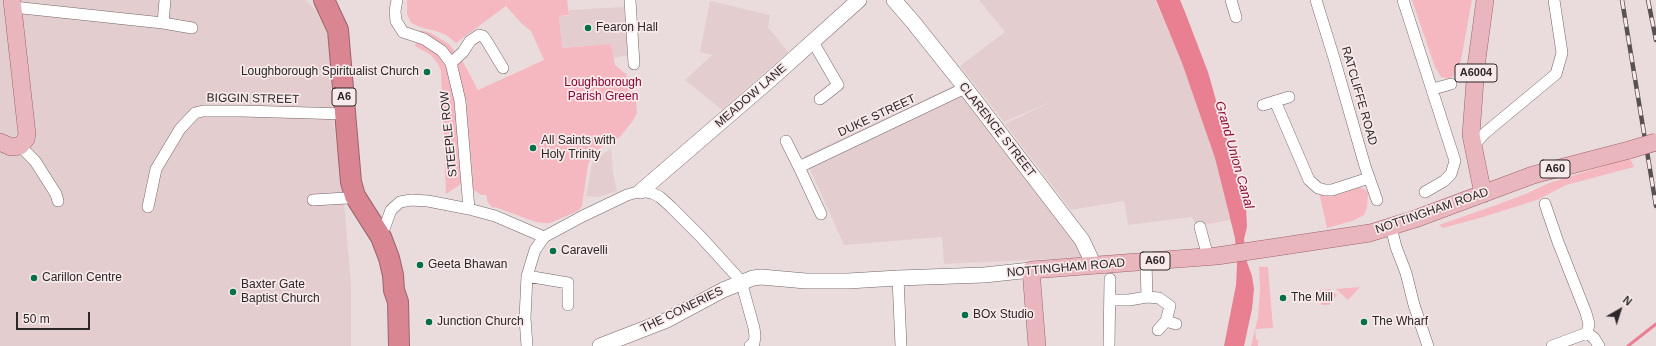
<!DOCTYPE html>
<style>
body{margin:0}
#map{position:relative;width:1656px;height:346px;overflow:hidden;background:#eadcdd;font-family:Helvetica,sans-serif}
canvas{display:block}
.north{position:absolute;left:1600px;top:290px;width:40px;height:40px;-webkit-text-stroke:3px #f8e9ea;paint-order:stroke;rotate:39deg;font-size:11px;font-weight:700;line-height:16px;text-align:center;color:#2c2728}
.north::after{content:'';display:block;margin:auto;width:14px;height:18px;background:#2c2728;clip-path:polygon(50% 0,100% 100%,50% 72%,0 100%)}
.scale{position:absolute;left:16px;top:312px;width:74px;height:18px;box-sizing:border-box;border:2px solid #2c2728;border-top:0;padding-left:5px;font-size:12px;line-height:14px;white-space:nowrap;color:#2c2728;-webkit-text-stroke:3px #f8e9ea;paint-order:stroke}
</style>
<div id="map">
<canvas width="1656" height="346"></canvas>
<div class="north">N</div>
<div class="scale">50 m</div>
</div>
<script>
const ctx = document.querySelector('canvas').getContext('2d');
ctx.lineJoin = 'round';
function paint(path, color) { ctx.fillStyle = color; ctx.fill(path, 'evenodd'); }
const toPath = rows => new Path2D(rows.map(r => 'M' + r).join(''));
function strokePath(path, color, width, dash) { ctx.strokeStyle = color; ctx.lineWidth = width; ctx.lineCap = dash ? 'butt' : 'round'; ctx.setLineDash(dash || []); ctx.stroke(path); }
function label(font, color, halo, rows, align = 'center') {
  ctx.font = font + ' Helvetica,sans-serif'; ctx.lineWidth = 3.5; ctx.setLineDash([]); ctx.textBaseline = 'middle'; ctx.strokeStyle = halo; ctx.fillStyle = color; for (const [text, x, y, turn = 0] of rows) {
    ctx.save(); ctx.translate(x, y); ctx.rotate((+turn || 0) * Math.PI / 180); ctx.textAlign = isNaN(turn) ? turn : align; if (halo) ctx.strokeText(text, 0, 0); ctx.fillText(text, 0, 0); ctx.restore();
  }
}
const built = toPath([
 [0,0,306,0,315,10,322,22,328,37,333,119,344,200,351,284,351,346,0,346],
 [979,0,1155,0,1182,63,1215,158,1230,220,1196,226,1192,217,1128,225,1124,201,1071,210,1005,124,1057,99,1004,122,960,66,1005,32],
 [710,1,770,15,768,27,788,52,722,110,685,80,712,55,700,52],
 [624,7,629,55,614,58,611,44,562,48,559,16,569,16,569,10],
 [964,81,1093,257,944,264,942,237,844,245,804,156],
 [611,148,613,173,617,191,598,197,586,196,592,163]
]);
const green = toPath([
 [407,0,567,0,569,15,559,16,562,48,611,44,615,65,626,74,636,99,637,113,632,122,620,137,601,147,592,156,588,165,582,206,578,211,550,223,543,223,536,222,495,207,493,208,488,203,486,195,481,195,474,190,470,184,461,184,446,194,441,71,438,64,431,55,415,46,421,30,431,33,449,44,462,60,478,90,544,60,531,31,522,24,506,6,456,43,446,35,436,31,423,28,411,23,407,14],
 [1412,0,1472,0,1460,65,1455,75,1449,79,1441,77,1435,67],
 [1630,158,1634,167,1566,185,1537,200,1483,217,1443,228,1439,225,1496,205,1528,193,1549,183],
 [1360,187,1366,190,1368,193,1367,208,1364,215,1352,221,1327,228,1319,192,1337,195],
 [1259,267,1268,267,1273,328,1255,329,1256,339,1258,340,1258,346,1251,346,1255,329,1258,318,1260,288],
 [1360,287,1348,300,1336,289],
 [1330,289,1337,295,1329,305,1321,305,1320,290]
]);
const water = toPath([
 [1156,0,1180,0,1185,12,1208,72,1246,207,1247,227,1244,239,1247,262,1252,276,1254,289,1252,309,1244,346,1224,346,1236,285,1237,265,1235,238,1215,158,1182,63]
]);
const stream = toPath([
 [1628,346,1656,324]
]);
const street = toPath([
 [397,0,395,11,396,21,403,32,424,39,442,51,451,63,460,101,469,209],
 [630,0,634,64],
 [1231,0,1236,17],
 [1316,0,1334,58,1365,166,1377,200],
 [1403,0,1455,161,1451,174,1444,181,1425,192],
 [13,7,163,23,192,28],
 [163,23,165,0],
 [813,42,838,85,820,99],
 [451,63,463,52,470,41,479,35,483,36,486,40,503,68],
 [1433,89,1451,84],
 [1275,101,1309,180,1318,188,1325,190,1332,190,1369,178],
 [1263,105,1289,97],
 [786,141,799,167,965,88],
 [20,146,35,161,56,194,58,201],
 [1473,146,1485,133,1556,74,1562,53,1554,0],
 [799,167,821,214],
 [313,200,347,198,355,196],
 [1545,204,1558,242,1586,313,1589,324,1587,333,1594,338,1599,346],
 [148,207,156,169,180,129,195,113,203,111,242,111,345,114],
 [1200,227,1208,257],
 [1391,227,1396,247,1406,273,1414,305,1428,346],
 [381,237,391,210,400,202,411,200,428,201,469,209,495,216,544,237],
 [1146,262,1147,297],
 [527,276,568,283,568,305],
 [898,278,901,346],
 [1110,300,1129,300,1147,297,1159,298,1170,306,1166,321],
 [1158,330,1166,321,1176,324],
 [527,346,525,318,527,276,535,250,544,237,583,216,627,195,641,191,652,193,660,197,671,207,701,237,741,281,754,328,755,336,754,343,750,346],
 [1109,346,1110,279],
 [1552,346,1587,333]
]);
const secondary = toPath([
 [894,0,913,22,960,81,1082,240,1091,259,1093,266],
 [641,191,771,79,859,0],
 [600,346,667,320,723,290,753,278,761,277,806,281,848,281,898,278,984,275,1031,270]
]);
const primary = toPath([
 [0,142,11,147,20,146,26,139,27,134,12,0],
 [1483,194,1471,135,1476,67,1485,0],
 [1037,346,1031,270,1217,256,1370,233,1415,219,1533,175,1629,150]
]);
const highway = toPath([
 [324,0,338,30,351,182,355,196,381,237,389,258,393,275,394,290,398,302,399,346]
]);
const rail = toPath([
 [1622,0,1656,206],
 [1648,0,1656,40]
]);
const primaryBridge = toPath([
 [1629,150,1656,142]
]);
const markers = [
 [588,28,4,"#037048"],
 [427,72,4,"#037048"],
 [533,148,4,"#037048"],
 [553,251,4,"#037048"],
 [420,265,4,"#037048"],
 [34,278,4,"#037048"],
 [233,292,4,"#037048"],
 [1283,298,4,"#037048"],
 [965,315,4,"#037048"],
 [429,322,4,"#037048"],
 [1364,322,4,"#037048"]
];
const shields = [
 [1476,73,42],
 [344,97,24],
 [1555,169,30],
 [1155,261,30]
];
const shieldNames = [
 ["A6004",1476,73],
 ["A6",344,97],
 ["A60",1555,169],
 ["A60",1155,261]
];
const poiNames = [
 ["Fearon Hall",596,28],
 ["Loughborough Spiritualist Church",419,72,"right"],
 ["All Saints with",541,141],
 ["Holy Trinity",541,155],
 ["Caravelli",561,251],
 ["Geeta Bhawan",428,265],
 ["Carillon Centre",42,278],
 ["Baxter Gate",241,285],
 ["Baptist Church",241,299],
 ["The Mill",1291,298],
 ["BOx Studio",973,315],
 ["Junction Church",437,322],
 ["The Wharf",1372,322]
];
const parkNames = [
 ["Loughborough",603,83],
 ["Parish Green",603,97]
];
const streetNames = [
 ["MEADOW LANE",751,96,-41],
 ["RATCLIFFE ROAD",1359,96,74],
 ["BIGGIN STREET",253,99,1],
 ["DUKE STREET",877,116,-25],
 ["CLARENCE STREET",997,130,52],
 ["STEEPLE ROW",449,134,-96],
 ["NOTTINGHAM ROAD",1432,211,-19],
 ["NOTTINGHAM ROAD",1066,268,-5],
 ["THE CONERIES",682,310,-26]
];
const waterNames = [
 ["Grand Union Canal",1234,155,74]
];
paint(built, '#e4cdcf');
paint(green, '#f6b8c0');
paint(water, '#e88092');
strokePath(stream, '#e88092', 3);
strokePath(street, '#736667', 12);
strokePath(secondary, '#736667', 16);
strokePath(primary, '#9d646d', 18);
strokePath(highway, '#9d646d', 22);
strokePath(street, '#fff', 11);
strokePath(secondary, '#fff', 15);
strokePath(primary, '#e9b6be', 17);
strokePath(highway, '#da8592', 20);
strokePath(rail, '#585152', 4.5);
strokePath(rail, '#f8e9ea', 3, [9]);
strokePath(primaryBridge, '#9d646d', 18, []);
strokePath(primaryBridge, '#e9b6be', 17);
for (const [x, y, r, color] of markers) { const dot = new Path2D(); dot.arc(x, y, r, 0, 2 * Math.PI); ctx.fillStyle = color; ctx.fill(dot); strokePath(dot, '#f8e9ea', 1.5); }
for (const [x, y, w] of shields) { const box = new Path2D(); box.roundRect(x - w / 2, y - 9, w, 18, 3); ctx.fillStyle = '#f8e9ea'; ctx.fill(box); strokePath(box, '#2c2728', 1); }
label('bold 11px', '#2c2728', null, shieldNames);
label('12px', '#2c2728', '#f8e9ea', poiNames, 'left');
label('12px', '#880635', '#f8e9ea', parkNames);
label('12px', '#2c2728', '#f8e9ea', streetNames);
label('italic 13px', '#8d0e38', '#f8e9ea', waterNames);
</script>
